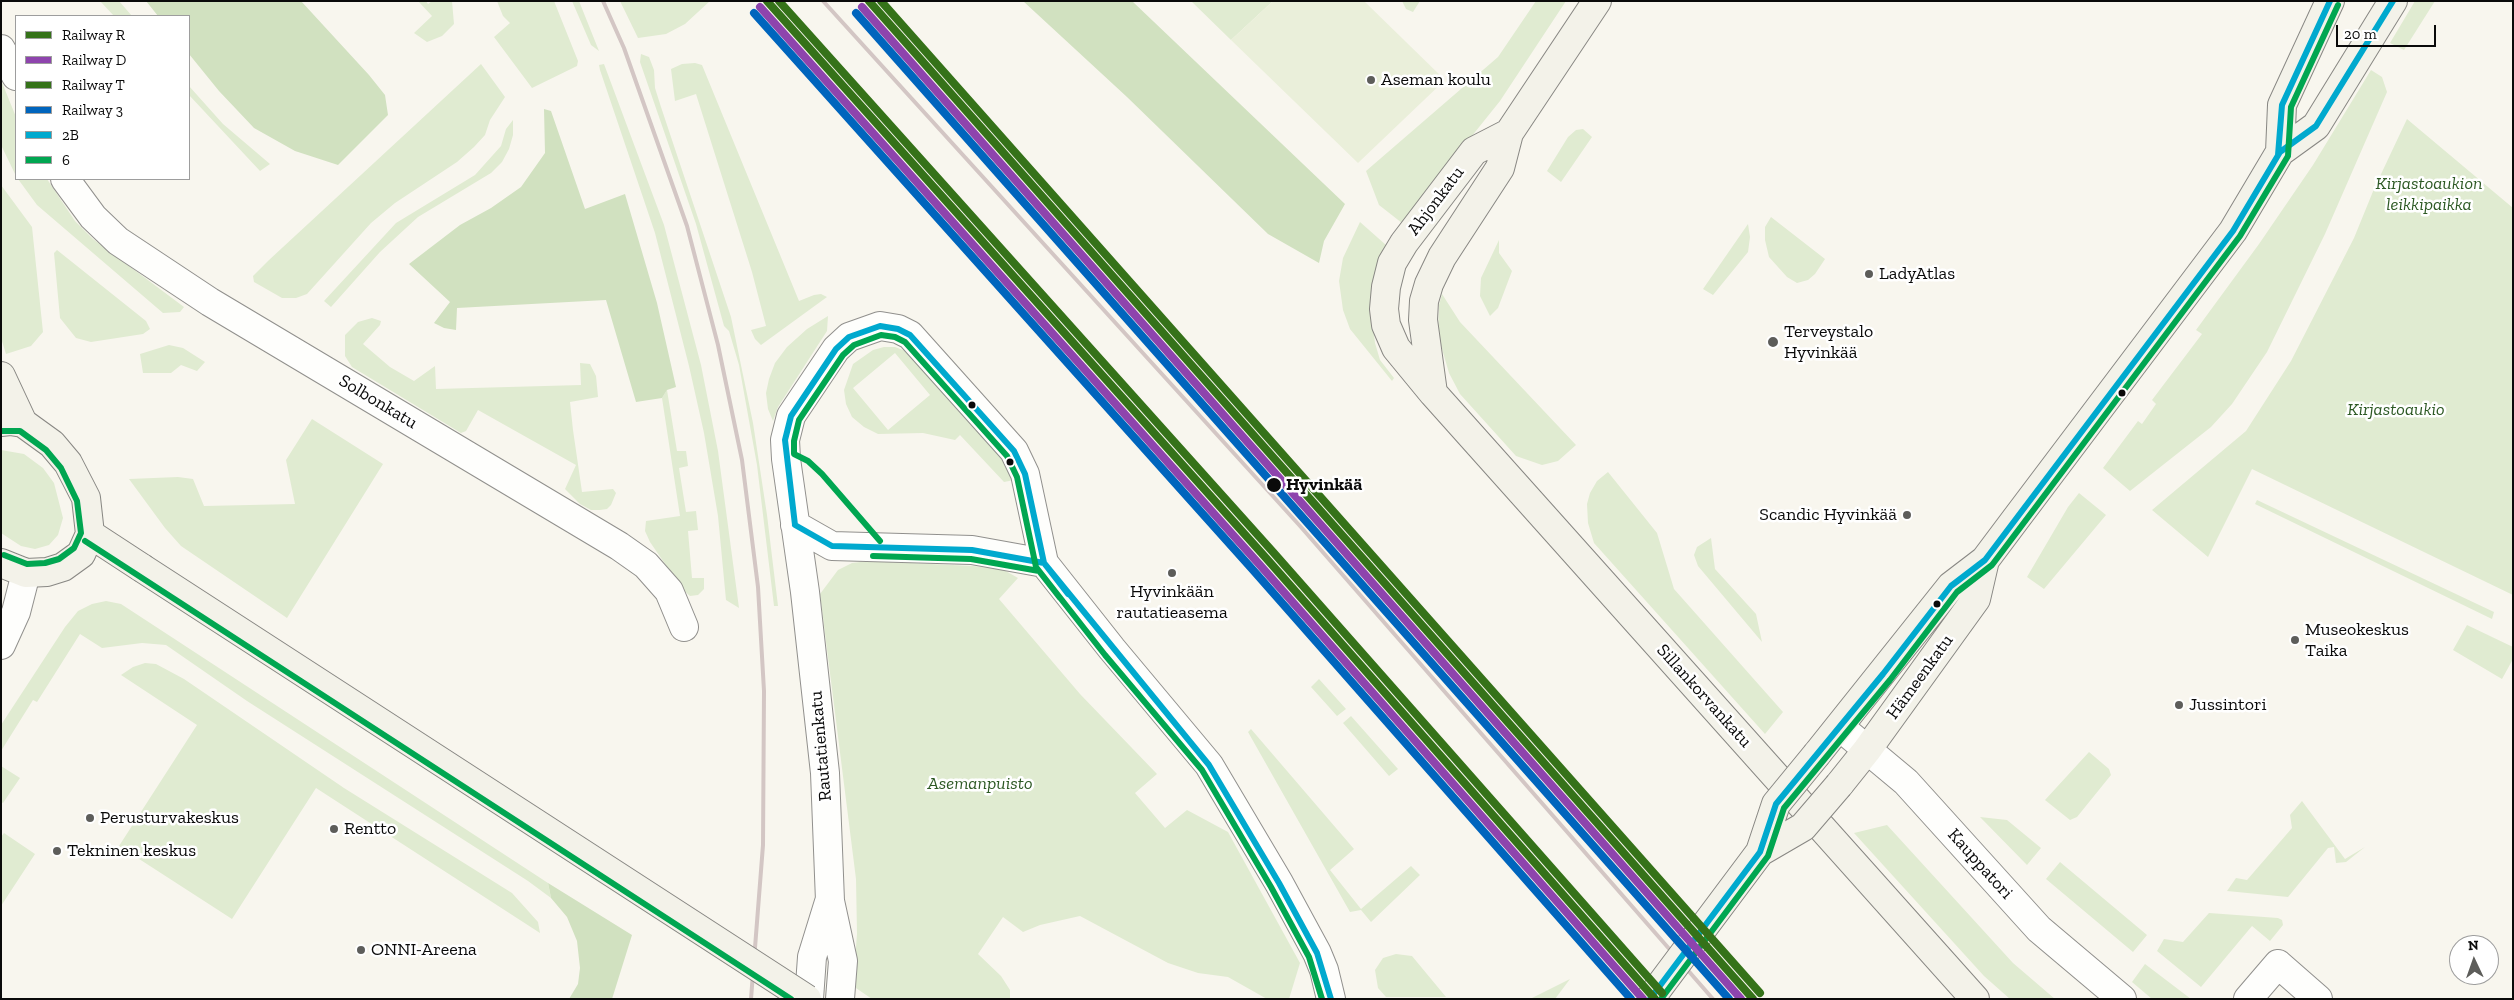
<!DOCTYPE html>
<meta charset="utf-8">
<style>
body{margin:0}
#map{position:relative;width:2514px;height:1000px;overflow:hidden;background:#f8f6ee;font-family:"Zilla Slab",serif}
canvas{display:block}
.frame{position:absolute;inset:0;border:2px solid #0a0a0a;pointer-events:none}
.legend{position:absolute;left:15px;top:15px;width:175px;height:165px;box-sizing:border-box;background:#fff;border:1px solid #9d9d9d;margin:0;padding:6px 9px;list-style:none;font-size:15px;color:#0a0a0a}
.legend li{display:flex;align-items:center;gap:10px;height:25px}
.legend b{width:25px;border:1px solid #9d9d9d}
.north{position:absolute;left:2449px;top:935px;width:50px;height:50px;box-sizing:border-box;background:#fff;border:1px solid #9d9d9d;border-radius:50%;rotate:357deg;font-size:14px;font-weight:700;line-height:20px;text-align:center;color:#0a0a0a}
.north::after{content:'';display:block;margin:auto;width:18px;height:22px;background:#5d5d5a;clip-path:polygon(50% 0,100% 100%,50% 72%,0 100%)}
.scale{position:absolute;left:2336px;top:25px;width:100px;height:22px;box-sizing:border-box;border:2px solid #0a0a0a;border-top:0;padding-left:6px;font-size:15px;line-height:18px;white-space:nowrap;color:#0a0a0a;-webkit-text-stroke:4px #fff;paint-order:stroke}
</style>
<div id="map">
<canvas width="2514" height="1000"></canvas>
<div class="frame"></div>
<ul class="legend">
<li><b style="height:6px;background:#357219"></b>Railway R</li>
<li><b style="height:6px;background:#8e44ad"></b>Railway D</li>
<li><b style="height:6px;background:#357219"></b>Railway T</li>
<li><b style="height:6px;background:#0065bd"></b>Railway 3</li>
<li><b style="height:6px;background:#00a9ce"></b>2B</li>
<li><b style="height:6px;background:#00a651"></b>6</li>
</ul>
<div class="north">N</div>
<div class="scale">20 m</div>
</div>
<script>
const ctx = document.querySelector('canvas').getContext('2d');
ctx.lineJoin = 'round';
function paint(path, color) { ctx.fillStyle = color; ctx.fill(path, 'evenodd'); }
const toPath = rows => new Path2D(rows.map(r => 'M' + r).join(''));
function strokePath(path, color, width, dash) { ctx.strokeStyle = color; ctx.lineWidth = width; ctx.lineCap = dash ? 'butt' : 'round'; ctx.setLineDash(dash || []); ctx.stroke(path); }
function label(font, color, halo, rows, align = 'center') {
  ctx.font = font + ' "Zilla Slab",serif'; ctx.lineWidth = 5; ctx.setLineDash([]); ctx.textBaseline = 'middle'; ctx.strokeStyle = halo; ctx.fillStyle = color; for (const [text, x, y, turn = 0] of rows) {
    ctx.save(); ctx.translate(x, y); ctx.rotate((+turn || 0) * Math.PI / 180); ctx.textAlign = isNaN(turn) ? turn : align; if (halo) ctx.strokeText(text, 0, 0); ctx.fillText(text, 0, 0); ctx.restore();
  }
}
const green = toPath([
 [100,1,119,1,132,16,114,16],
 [418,1,426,1,428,4,432,1,452,1,454,24,442,36,427,42,414,33,432,16],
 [497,1,554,1,578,61,577,66,532,88,494,37,510,23,503,16],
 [572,1,579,1,599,51,591,45],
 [620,1,710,1,685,24,666,34,638,38],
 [1191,1,1273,1,1231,40],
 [1402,1,1420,1,1413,12,1406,9],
 [1536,1,1566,1,1500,101,1402,223,1379,205,1366,171,1498,57],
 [2415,1,2435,1,2404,50,2390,43],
 [641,54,649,57,654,70,655,88,661,107,731,317,753,423,767,515,778,606,774,606,757,465,739,365,729,331,724,326,696,224,640,62],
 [695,63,702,65,799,301,814,295,821,294,827,297,761,345,755,339,751,330,766,326,752,272,696,94,675,101,671,69,682,64],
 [481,64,505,97,490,120,485,135,474,147,457,162,395,203,371,223,307,294,296,298,282,298,254,282,253,276,269,260],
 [604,64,664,225,701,365,718,451,739,608,726,600,718,516,704,433,689,366,655,233,600,70,599,65],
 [2371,70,2382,77,2387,92,2325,234,2267,352,2232,404,2211,427,2130,491,2103,468,2138,421,2142,424,2156,404,2152,400,2202,334,2196,330,2259,244,2313,165],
 [1,80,16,117,16,176,1,145],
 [189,86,223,124,270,164,260,171,189,95],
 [2407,119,2513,208,2513,595,2252,469,2208,557,2152,510,2246,431,2291,361,2354,238,2374,189],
 [513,120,513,135,509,149,502,162,491,173,418,217,380,252,331,307,324,301,396,223,475,175,501,146,506,129],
 [1583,129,1592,137,1561,182,1547,171,1568,137,1576,130],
 [18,179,47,179,75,221,93,239,184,307,180,312,163,313,37,205],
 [1,185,32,227,43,332,31,346,6,354,1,338],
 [1771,217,1825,259,1815,274,1808,280,1797,283,1787,277,1769,257,1765,240,1765,227],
 [1360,222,1386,245,1374,277,1370,303,1375,343,1380,360,1394,378,1392,381,1350,329,1343,310,1339,281,1343,258],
 [1748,224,1750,237,1748,252,1713,295,1703,289],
 [1499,240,1499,253,1512,271,1498,308,1490,316,1480,296,1481,278],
 [57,250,146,321,150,329,143,334,91,342,76,338,60,318,54,253],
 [1442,294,1460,322,1576,445,1558,461,1542,465,1516,456,1460,394,1449,373,1438,335,1439,305],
 [828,316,827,331,778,407,773,421,768,409,766,393,769,379,775,363,787,347,807,329],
 [372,318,381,321,380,325,363,344,390,367,414,381,435,366,436,389,581,385,580,363,590,364,596,376,598,397,570,402,573,430,582,492,613,489,616,493,611,505,607,509,600,510,591,510,580,504,565,489,576,465,478,410,466,431,461,433,352,367,345,356,345,335,358,322],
 [169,345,183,348,205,362,197,371,181,365,171,373,143,373,140,354],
 [884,347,895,347,911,353,998,447,1014,480,1004,482,960,435,955,440,923,433,878,434,864,427,852,417,846,404,844,390,853,364,873,350],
 [895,353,930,395,888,430,853,388],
 [667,390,677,451,686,451,688,466,679,468,686,512,696,511,698,530,688,531,692,578,704,578,704,589,698,595,690,596,683,590,650,542,645,531,646,521,680,516,662,398],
 [312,419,383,464,287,618,181,546,165,528,129,479,178,477,193,479,204,506,295,504,286,460],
 [1,450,24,454,43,468,54,483,63,518,58,535,49,545,35,549,21,546,1,533],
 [1608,472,1657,533,1674,589,1783,712,1765,734,1594,543,1588,523,1587,504,1590,493,1597,481],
 [2079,493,2106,515,2044,589,2027,577,2068,507],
 [2257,500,2494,612,2492,619,2255,504],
 [1711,538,1715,569,1756,614,1762,642,1698,566,1694,555,1697,547],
 [869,561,973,566,1004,570,1018,578,999,599,1080,694,1157,774,1135,793,1165,828,1187,810,1228,832,1300,963,1289,999,1267,999,1228,977,1198,973,1168,963,1080,916,1040,925,1023,932,1003,917,978,954,1001,976,1010,990,1010,999,872,999,853,986,857,934,856,879,820,594,838,570,852,563],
 [106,601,121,604,548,883,551,898,528,881,247,701,166,645,142,643,102,648,80,634,37,702,33,700,1,751,1,725,65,627,78,611,92,604],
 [2467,625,2513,647,2513,659,2502,679,2453,650],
 [145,663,156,664,184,679,344,788,512,893,538,922,540,933,316,788,232,919,119,846,197,725,121,675,133,667],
 [1319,679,1346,709,1337,716,1311,687],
 [1351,716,1398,769,1389,776,1343,723],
 [1251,729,1354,849,1330,870,1361,909,1411,866,1420,875,1371,922,1361,910,1350,912,1248,732],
 [2089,752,2109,769,2111,775,2077,817,2070,820,2045,800],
 [1,766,20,778,3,803,1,802],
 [2302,801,2345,859,2365,847,2346,862,2336,863,2334,847,2328,848,2288,897,2227,891,2236,878,2247,880,2292,828,2290,815],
 [1980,817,2007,820,2041,848,2027,865],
 [1887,825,2013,963,2055,999,2010,999,1984,976,1854,833],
 [4,833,35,854,1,906,1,837],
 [2060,862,2147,935,2133,952,2046,879],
 [2209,913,2278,918,2282,920,2283,925,2270,941,2252,926,2201,987,2157,951,2164,939,2183,942],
 [1396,954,1412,956,1446,997,1386,997,1378,988,1375,970,1383,958],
 [2145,964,2191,999,2152,999,2132,982],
 [1570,979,1555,999,1530,999]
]);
const forest = toPath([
 [146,1,301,1,369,75,385,95,388,115,338,165,295,151,254,128,219,91,189,54,189,16,158,16],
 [1023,1,1132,1,1345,204,1324,241,1319,263,1268,234,1127,97],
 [544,109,551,111,585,209,625,194,657,303,676,387,667,390,662,398,636,402,606,300,457,308,456,330,444,328,434,323,450,302,409,264,460,225,491,208,521,187,545,153],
 [548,883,632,935,612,999,569,999,578,984,580,968,577,941,567,917,551,898]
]);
const pitch = toPath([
 [1273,1,1364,1,1445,80,1358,163,1231,40]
]);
const street = toPath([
 [1,49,16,76],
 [65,179,93,217,118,241,210,302,619,546,646,565,669,591,684,627],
 [795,525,832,546,972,550,1044,563],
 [1,645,16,612,26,573],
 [1840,727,1906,782,2039,929,2122,999],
 [809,999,812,957,829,902],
 [840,999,843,961,830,901,825,773,805,592,786,459,785,440,791,416,836,349,849,337,880,326,898,329,910,335,1014,451,1025,474,1044,563,1112,649,1209,765,1279,883,1317,953,1324,970,1331,999],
 [2248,999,2278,964,2318,999]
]);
const secondary = toPath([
 [1509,133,1474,151,1404,243,1392,263,1386,287,1384,309,1386,325,1396,348,1433,393,1975,999],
 [2280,152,2282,105,2330,1],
 [1,376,23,423],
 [1433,393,1423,320,1424,301,1429,284,1442,257,1500,168,1509,133,1597,1],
 [1,422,10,421,23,423,52,444,68,463,86,498,90,534,81,554,63,567,47,572,26,573,1,563],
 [90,534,142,568],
 [1817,754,1951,586,1985,560,2015,520,2233,231,2280,152,2316,126,2393,1],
 [1839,785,1867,750,1976,599,1985,560]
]);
const rail = toPath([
 [603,1,624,48,687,226,718,345,742,460,758,587,764,691,763,845,751,999],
 [823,1,1300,526,1713,999]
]);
const secondaryBridge = toPath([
 [142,568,807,999],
 [1760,852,1803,827,1839,785],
 [1650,999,1760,852,1776,804,1817,754]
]);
const bus1 = toPath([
 [2278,155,2282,105,2330,1],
 [795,525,785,440,791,416,836,349,849,337,880,326,898,329,910,335,1014,451,1025,474,1044,563,1209,765,1279,883,1317,953,1331,999],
 [795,525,832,546,972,550,1044,563,1068,594],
 [1650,999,1760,852,1776,804,1883,674,1951,586,1985,560,2233,231,2280,152,2316,126,2393,1]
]);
const bus2 = toPath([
 [2,431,20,431,46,450,61,468,77,501,81,533,74,548,59,559,45,563,27,564,4,555],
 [85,541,791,999],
 [880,541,822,474,808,461,794,454,794,441,799,420,843,355,854,345,881,335,895,337,905,342,1007,456,1017,477,1036,567,1105,655,1202,770,1271,887,1309,957,1322,999],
 [873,556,971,559,1039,571,1060,598],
 [1661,999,1768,856,1784,808,1890,680,1957,592,1992,565,2240,236,2288,156,2291,107,2338,5]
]);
const rail1 = toPath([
 [767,1,1266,558,1655,999],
 [869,1,1753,999]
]);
const rail2 = toPath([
 [760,7,1259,564,1643,999],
 [862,7,1741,999]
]);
const rail3 = toPath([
 [779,1,1273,552,1662,993],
 [881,1,1760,993]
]);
const rail4 = toPath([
 [754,13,1253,570,1631,999],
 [856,13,1729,999]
]);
const markers = [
 [1371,80,5,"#5d5d5a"],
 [1869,274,5,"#5d5d5a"],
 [1773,342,6,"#5d5d5a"],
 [2122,393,4.5,"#0a0a0a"],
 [972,405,4.5,"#0a0a0a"],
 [1010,462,4.5,"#0a0a0a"],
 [1274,485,8,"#0a0a0a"],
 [1907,515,5,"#5d5d5a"],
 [1172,573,5,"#5d5d5a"],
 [1937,604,4.5,"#0a0a0a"],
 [2295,640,5,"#5d5d5a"],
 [2179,705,5,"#5d5d5a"],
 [90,818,5,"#5d5d5a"],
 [334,829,5,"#5d5d5a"],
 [57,851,5,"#5d5d5a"],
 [361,950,5,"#5d5d5a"]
];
const poiNames = [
 ["Aseman koulu",1381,80],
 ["LadyAtlas",1879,274],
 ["Terveystalo",1784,332],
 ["Hyvinkää",1784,353],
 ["Scandic Hyvinkää",1897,515,"right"],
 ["Hyvinkään",1172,592,"center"],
 ["rautatieasema",1172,613,"center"],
 ["Museokeskus",2305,630],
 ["Taika",2305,651],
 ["Jussintori",2189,705],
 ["Perusturvakeskus",100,818],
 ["Rentto",344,829],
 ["Tekninen keskus",67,851],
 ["ONNI-Areena",371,950]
];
const parkNames = [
 ["Kirjastoaukion",2429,184],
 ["leikkipaikka",2429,205],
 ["Kirjastoaukio",2396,410],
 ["Asemanpuisto",980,784]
];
const streetNames = [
 ["Ahjonkatu",1436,201,-53],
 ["Solbonkatu",378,402,31],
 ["Hämeenkatu",1920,677,-54],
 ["Sillankorvankatu",1704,696,48],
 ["Rautatienkatu",821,746,-95],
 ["Kauppatori",1980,864,48]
];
const stopNames = [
 ["Hyvinkää",1286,485]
];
paint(green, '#e0ebd1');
paint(forest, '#d1e1c0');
paint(pitch, '#eaefda');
strokePath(street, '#91908d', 30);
strokePath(secondary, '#888783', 30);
strokePath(street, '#fefefc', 28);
strokePath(secondary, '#f3f2e9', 28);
strokePath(rail, '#d3c6c4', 4);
strokePath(secondaryBridge, '#888783', 30, []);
strokePath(secondaryBridge, '#f3f2e9', 28);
strokePath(bus1, '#00a9ce', 6);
strokePath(bus2, '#00a651', 6);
strokePath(rail1, '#357219', 8);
strokePath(rail2, '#8e44ad', 8);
strokePath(rail3, '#357219', 8);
strokePath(rail4, '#0065bd', 8);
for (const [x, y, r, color] of markers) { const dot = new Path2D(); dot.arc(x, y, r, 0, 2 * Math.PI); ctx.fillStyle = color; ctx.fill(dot); strokePath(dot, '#fff', 2); }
label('18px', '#0a0a0a', '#fff', poiNames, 'left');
label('italic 18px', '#2d5924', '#fff', parkNames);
label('18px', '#0a0a0a', '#fff', streetNames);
label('bold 18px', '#0a0a0a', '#fff', stopNames, 'left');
</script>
